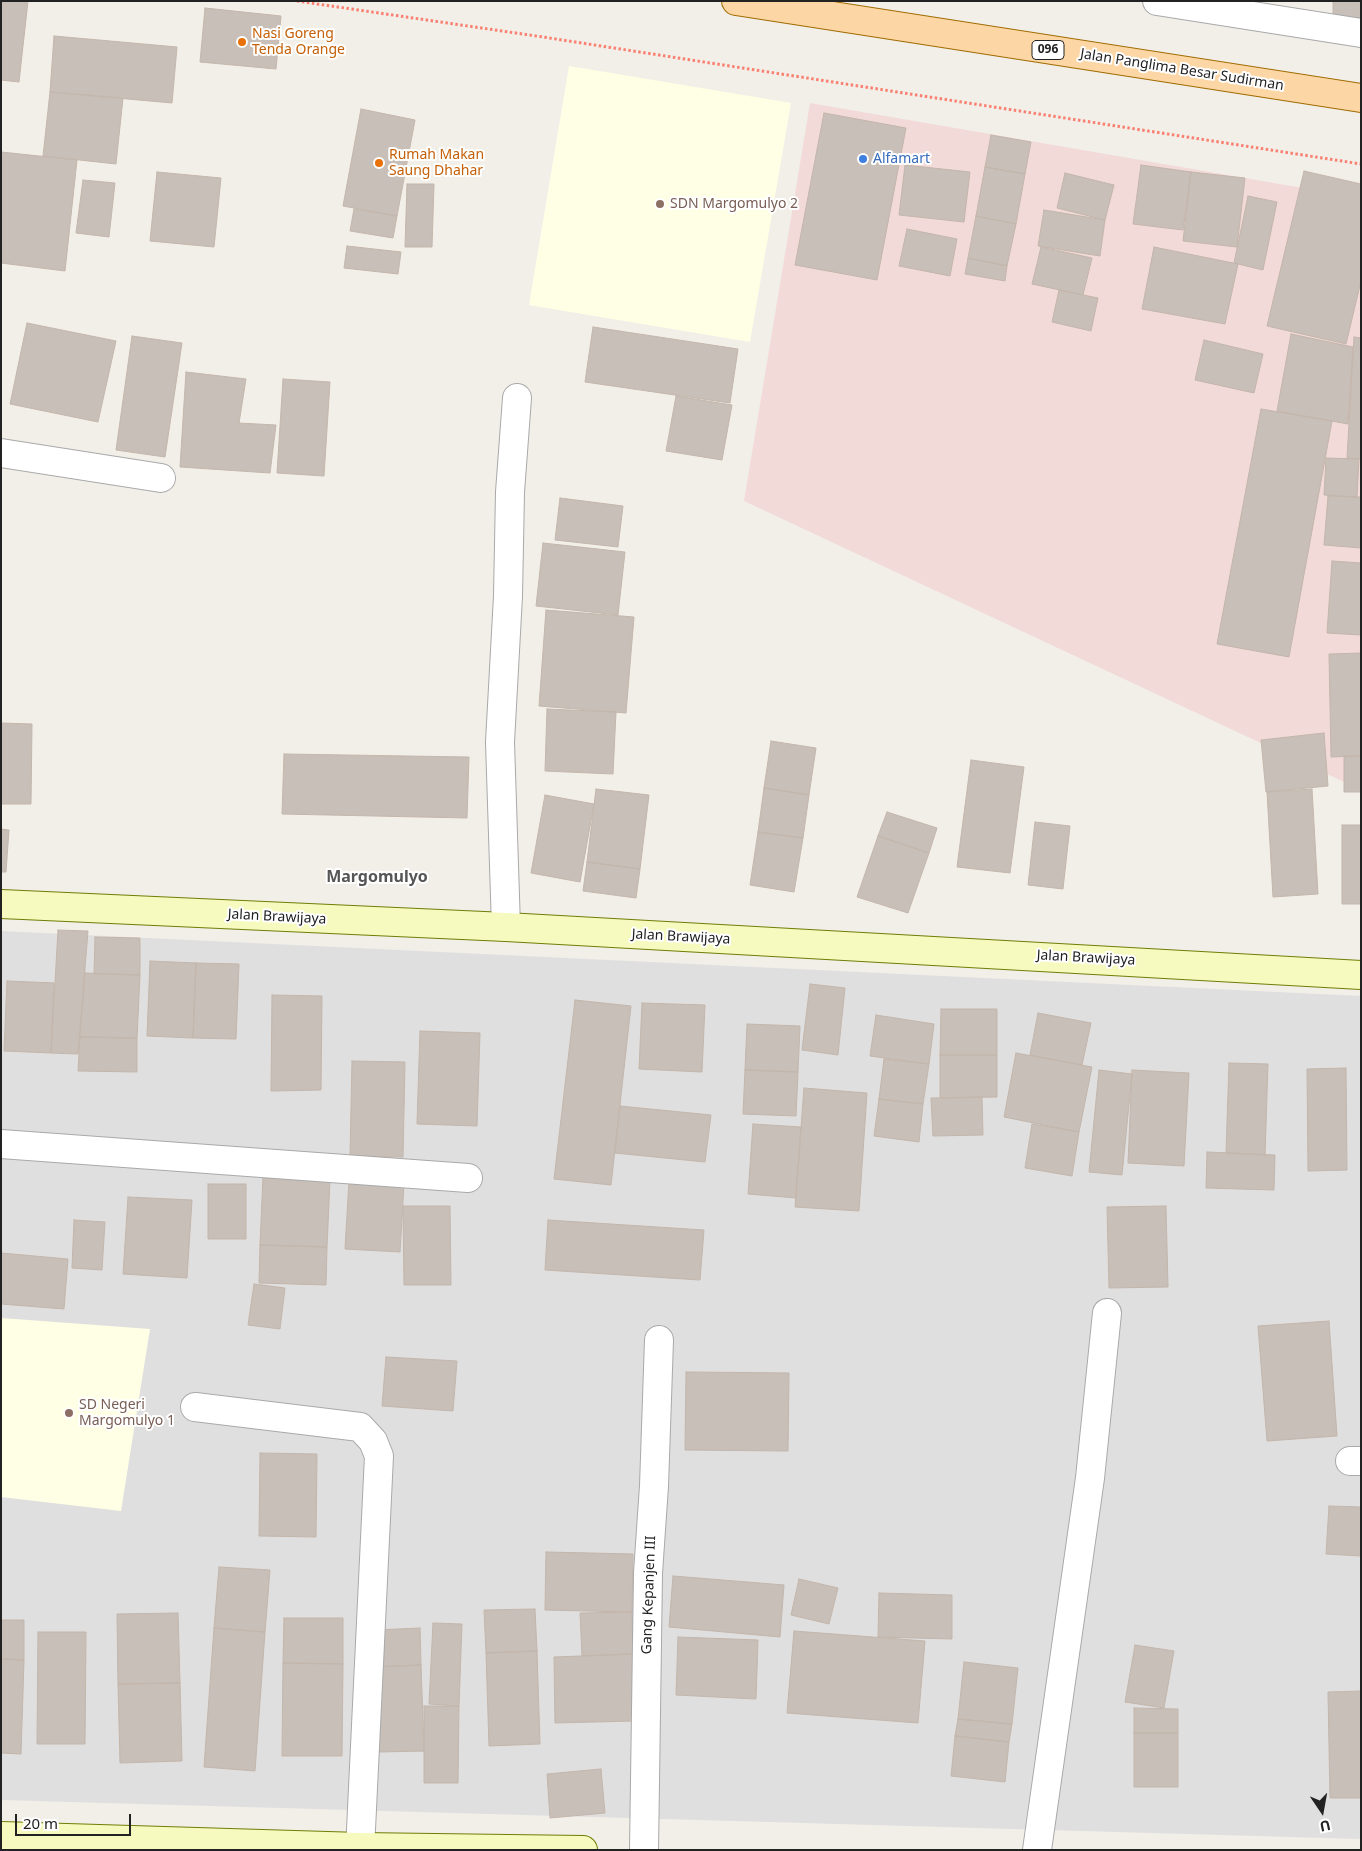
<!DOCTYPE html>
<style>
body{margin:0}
#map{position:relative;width:1362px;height:1851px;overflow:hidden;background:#f2efe9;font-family:"Noto Sans",sans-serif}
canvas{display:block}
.frame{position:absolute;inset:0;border:2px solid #222;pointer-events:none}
.north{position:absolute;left:1297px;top:1786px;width:50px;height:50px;-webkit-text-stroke:4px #fff;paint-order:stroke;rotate:168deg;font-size:14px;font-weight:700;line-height:20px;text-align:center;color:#222}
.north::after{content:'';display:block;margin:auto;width:18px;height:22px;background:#222;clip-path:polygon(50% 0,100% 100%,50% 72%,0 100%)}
.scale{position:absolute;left:15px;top:1814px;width:116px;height:22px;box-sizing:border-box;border:2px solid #222;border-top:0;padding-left:6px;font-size:15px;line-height:18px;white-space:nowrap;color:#222;-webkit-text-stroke:4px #fff;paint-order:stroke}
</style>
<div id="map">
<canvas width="1362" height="1851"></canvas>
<div class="frame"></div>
<div class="north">U</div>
<div class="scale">20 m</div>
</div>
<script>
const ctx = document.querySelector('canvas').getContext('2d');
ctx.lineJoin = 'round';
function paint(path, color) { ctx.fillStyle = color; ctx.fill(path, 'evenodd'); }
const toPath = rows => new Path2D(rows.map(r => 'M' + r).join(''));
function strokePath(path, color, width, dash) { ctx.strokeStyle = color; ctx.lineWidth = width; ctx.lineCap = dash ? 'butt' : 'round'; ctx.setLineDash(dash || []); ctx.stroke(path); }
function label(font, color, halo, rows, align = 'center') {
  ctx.font = font + ' "Noto Sans",sans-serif'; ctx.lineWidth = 4; ctx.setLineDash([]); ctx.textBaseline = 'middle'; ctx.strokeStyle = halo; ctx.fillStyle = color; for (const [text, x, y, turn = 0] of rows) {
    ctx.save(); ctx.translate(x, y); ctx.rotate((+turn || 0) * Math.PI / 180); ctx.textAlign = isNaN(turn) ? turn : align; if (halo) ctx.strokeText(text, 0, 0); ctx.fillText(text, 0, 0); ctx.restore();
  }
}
const residential = toPath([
 [1,931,1361,996,1361,1839,1,1800]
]);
const commercial = toPath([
 [810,103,1361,198,1361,790,744,501]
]);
const education = toPath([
 [569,66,791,103,750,342,529,305],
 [1,1318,150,1329,121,1511,1,1497]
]);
const building = toPath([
 [1,1,28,1,19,82,1,80,1,1],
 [1333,1,1361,1,1361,18,1333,18,1333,1],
 [205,8,281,16,276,69,200,62,205,8],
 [54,36,177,47,172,103,50,92,54,36],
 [50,92,123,98,116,164,43,156,50,92],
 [361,109,415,120,397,216,343,206,361,109],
 [824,113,906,128,877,280,795,265,824,113],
 [991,135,1031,142,1025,174,985,167,991,135],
 [1,152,77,160,65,271,1,263,1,152],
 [905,165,970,172,964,222,899,215,905,165],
 [1141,165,1191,172,1183,230,1133,224,1141,165],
 [985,167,1025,174,1016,224,976,216,985,167],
 [1304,171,1361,184,1361,281,1346,344,1267,326,1304,171],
 [157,172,221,178,214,247,150,241,157,172],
 [1191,172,1245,178,1237,247,1183,241,1191,172],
 [1065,173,1114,185,1105,220,1057,208,1065,173],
 [83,180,115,183,109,237,76,233,83,180],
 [407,184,434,184,432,247,405,247,407,184],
 [1248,196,1277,202,1263,270,1234,263,1248,196],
 [354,209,397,216,393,238,350,231,354,209],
 [1044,210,1105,220,1100,256,1038,246,1044,210],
 [976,216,1016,224,1007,266,968,258,976,216],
 [907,229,957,239,950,276,899,266,907,229],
 [347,246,401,252,398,274,344,268,347,246],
 [1041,247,1092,258,1083,295,1032,284,1041,247],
 [1154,247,1238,264,1225,324,1142,309,1154,247],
 [968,258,1007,266,1005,281,965,274,968,258],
 [1059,290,1098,298,1091,331,1052,322,1059,290],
 [27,323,116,341,98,422,10,404,27,323],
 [593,327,738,349,730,403,585,382,593,327],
 [1291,334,1353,347,1348,424,1277,411,1291,334],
 [132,336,182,343,165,457,116,450,132,336],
 [1354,337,1361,338,1361,459,1347,458,1354,337],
 [1204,340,1263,354,1254,393,1195,380,1204,340],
 [186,372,246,379,239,423,276,425,270,473,180,467,186,372],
 [283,379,330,382,324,476,277,473,283,379],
 [676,396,732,405,722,460,666,451,676,396],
 [1261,409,1332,421,1289,657,1217,644,1261,409],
 [1326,458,1359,459,1357,497,1324,495,1326,458],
 [1328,496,1361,497,1361,548,1324,545,1328,496],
 [560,498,623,506,618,547,555,540,560,498],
 [543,543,625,552,618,615,536,606,543,543],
 [1332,561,1361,563,1361,635,1327,633,1332,561],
 [546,610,634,617,626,713,539,706,546,610],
 [1361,653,1361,756,1331,757,1329,654,1361,653],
 [547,709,616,712,613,774,545,771,547,709],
 [1,723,32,724,31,804,1,804,1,723],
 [1324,733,1328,786,1266,792,1261,740,1324,733],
 [771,741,816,748,809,795,764,788,771,741],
 [284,754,469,757,467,818,282,814,284,754],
 [1344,756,1361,756,1361,792,1344,792,1344,756],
 [971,760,1024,767,1010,873,957,867,971,760],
 [764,788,809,795,803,838,758,832,764,788],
 [596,789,649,795,640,869,587,862,596,789],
 [1312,789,1318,894,1273,897,1267,792,1312,789],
 [545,795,594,804,580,882,531,873,545,795],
 [887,812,937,828,929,853,878,836,887,812],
 [1035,822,1070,826,1063,889,1028,885,1035,822],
 [1342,825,1361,825,1361,904,1342,904,1342,825],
 [1,829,9,830,6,872,1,872,1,829],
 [758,832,803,838,794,892,750,885,758,832],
 [878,836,929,853,908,913,857,897,878,836],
 [587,862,640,869,636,898,583,891,587,862],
 [58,930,88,931,78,1054,51,1053,58,930],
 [95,937,140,938,140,975,94,974,95,937],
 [150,961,196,963,193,1038,147,1036,150,961],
 [196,963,239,964,236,1039,193,1038,196,963],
 [85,973,140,975,137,1038,80,1037,85,973],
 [7,981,54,983,51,1053,4,1051,7,981],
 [810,984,845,988,838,1055,802,1050,810,984],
 [272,995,322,996,321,1090,271,1091,272,995],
 [575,1000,631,1006,611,1185,554,1179,575,1000],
 [642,1003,705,1005,702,1072,639,1069,642,1003],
 [941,1009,997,1009,997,1055,940,1055,941,1009],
 [1038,1013,1091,1023,1082,1065,1030,1055,1038,1013],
 [876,1015,934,1024,929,1064,870,1056,876,1015],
 [747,1024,800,1026,798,1072,745,1070,747,1024],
 [420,1031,480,1033,477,1126,417,1124,420,1031],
 [80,1037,137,1038,137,1072,78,1071,80,1037],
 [1016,1053,1092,1067,1079,1132,1004,1117,1016,1053],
 [940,1055,997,1055,997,1097,940,1098,940,1055],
 [884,1059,929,1064,923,1104,879,1099,884,1059],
 [352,1061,405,1062,403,1157,350,1156,352,1061],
 [1229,1063,1268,1064,1265,1155,1226,1153,1229,1063],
 [1346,1068,1347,1170,1308,1171,1307,1069,1346,1068],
 [745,1070,798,1072,796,1116,743,1114,745,1070],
 [1099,1070,1132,1074,1122,1175,1089,1172,1099,1070],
 [1132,1070,1189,1073,1184,1166,1128,1163,1132,1070],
 [804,1088,867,1093,859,1211,795,1207,804,1088],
 [982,1097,983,1135,933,1136,931,1098,982,1097],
 [879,1099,923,1104,919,1142,874,1136,879,1099],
 [620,1106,711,1115,705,1162,615,1153,620,1106],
 [753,1124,801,1127,796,1198,748,1194,753,1124],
 [1032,1124,1079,1132,1072,1176,1025,1168,1032,1124],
 [1207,1152,1275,1155,1274,1190,1206,1188,1207,1152],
 [263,1177,330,1180,327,1247,260,1245,263,1177],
 [349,1181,404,1184,400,1252,345,1249,349,1181],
 [208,1184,246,1184,246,1239,208,1239,208,1184],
 [128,1197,192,1200,187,1278,123,1274,128,1197],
 [403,1206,450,1206,451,1285,404,1285,403,1206],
 [1166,1206,1168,1287,1109,1288,1107,1207,1166,1206],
 [74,1220,105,1222,102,1270,72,1268,74,1220],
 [548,1220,704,1230,700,1280,545,1270,548,1220],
 [260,1245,327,1247,326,1285,259,1283,260,1245],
 [1,1253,68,1259,64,1309,1,1304,1,1253],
 [254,1284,285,1288,280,1329,248,1325,254,1284],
 [1329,1321,1337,1436,1267,1441,1258,1326,1329,1321],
 [386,1357,457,1361,453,1411,382,1406,386,1357],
 [686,1372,789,1373,788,1451,685,1450,686,1372],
 [260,1453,317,1454,316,1537,259,1536,260,1453],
 [1329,1506,1361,1507,1361,1556,1326,1554,1329,1506],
 [546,1552,633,1554,632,1612,545,1610,546,1552],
 [219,1567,270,1570,265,1632,214,1628,219,1567],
 [673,1576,784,1585,780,1637,669,1627,673,1576],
 [799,1579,838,1588,829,1624,791,1615,799,1579],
 [879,1593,952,1595,952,1639,878,1637,879,1593],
 [535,1609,537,1651,486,1653,484,1610,535,1609],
 [632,1612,633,1654,582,1656,580,1613,632,1612],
 [178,1613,180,1683,118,1684,117,1614,178,1613],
 [284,1618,343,1618,343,1664,283,1663,284,1618],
 [1,1620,24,1620,24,1660,1,1659,1,1620],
 [433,1623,462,1624,459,1706,429,1704,433,1623],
 [214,1628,265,1632,255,1771,204,1767,214,1628],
 [420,1628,421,1665,375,1667,374,1630,420,1628],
 [794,1631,925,1641,918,1723,787,1713,794,1631],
 [38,1632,86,1632,85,1744,37,1744,38,1632],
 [678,1637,758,1640,756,1699,676,1695,678,1637],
 [1135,1645,1174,1651,1164,1708,1125,1702,1135,1645],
 [537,1651,540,1744,489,1746,486,1653,537,1651],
 [633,1654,634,1721,555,1723,554,1657,633,1654],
 [1,1659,24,1660,21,1754,1,1753,1,1659],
 [964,1662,1018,1668,1012,1724,958,1719,964,1662],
 [283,1663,343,1664,342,1756,282,1756,283,1663],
 [421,1665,424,1751,379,1752,375,1667,421,1665],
 [180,1683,182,1761,120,1763,118,1684,180,1683],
 [1361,1691,1361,1798,1330,1798,1328,1692,1361,1691],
 [424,1706,459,1706,458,1783,424,1783,424,1706],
 [1134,1708,1178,1709,1178,1733,1134,1733,1134,1708],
 [958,1719,1012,1724,1009,1742,955,1736,958,1719],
 [1134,1733,1178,1733,1178,1787,1134,1787,1134,1733],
 [955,1736,1009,1742,1005,1782,951,1776,955,1736],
 [601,1769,605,1813,550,1818,547,1774,601,1769]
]);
const path = toPath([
 [297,1,543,37,1361,164]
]);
const street = toPath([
 [1157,1,1361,33],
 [1,453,161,478],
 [506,927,500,742,508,596,510,492,517,398],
 [1,1144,468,1178],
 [195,1407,360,1427,373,1441,379,1456,360,1850],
 [1350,1461,1361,1461],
 [644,1850,648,1573,654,1486,659,1340],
 [1037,1850,1090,1478,1107,1313]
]);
const secondary = toPath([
 [1,904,506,927,1361,975],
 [1,1836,360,1847,583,1850]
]);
const primary = toPath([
 [736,1,1361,98]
]);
const markers = [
 [242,42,5,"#e8710a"],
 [863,159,5,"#3f7fe0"],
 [379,163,5,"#e8710a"],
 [660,204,5,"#8d6e63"],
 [69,1413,5,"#8d6e63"]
];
const shields = [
 [1048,50,32]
];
const shieldNames = [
 ["096",1048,50]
];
const foodNames = [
 ["Nasi Goreng",252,34],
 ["Tenda Orange",252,50],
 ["Rumah Makan",389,155],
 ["Saung Dhahar",389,171]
];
const streetNames = [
 ["Jalan Panglima Besar Sudirman",1182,70,9],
 ["Jalan Brawijaya",277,917,3],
 ["Jalan Brawijaya",681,937,3],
 ["Jalan Brawijaya",1086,958,3],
 ["Gang Kepanjen III",649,1595,-88]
];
const shopNames = [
 ["Alfamart",873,159]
];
const educationNames = [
 ["SDN Margomulyo 2",670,204],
 ["SD Negeri",79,1405],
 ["Margomulyo 1",79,1421]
];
const quarterNames = [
 ["Margomulyo",377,877]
];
paint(residential, '#e0dfdf');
paint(commercial, '#f2dad9');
paint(education, '#ffffe5');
paint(building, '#c7bfb8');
strokePath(building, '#c4b6ab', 1);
strokePath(street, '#a9a9a9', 30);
strokePath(secondary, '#707d05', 30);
strokePath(primary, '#a06b00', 30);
strokePath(path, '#fa8072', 3, [2.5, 2.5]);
strokePath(street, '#fff', 28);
strokePath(secondary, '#f7fabf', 28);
strokePath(primary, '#fcd6a4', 28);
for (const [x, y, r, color] of markers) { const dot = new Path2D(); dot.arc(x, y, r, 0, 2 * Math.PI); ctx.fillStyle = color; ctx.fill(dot); strokePath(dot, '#fff', 2); }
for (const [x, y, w] of shields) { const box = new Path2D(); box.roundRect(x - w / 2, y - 9.5, w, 19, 4); ctx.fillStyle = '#fff'; ctx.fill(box); strokePath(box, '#222', 1); }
label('bold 12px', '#222', null, shieldNames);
label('14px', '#c56008', '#fff', foodNames, 'left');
label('14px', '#222', '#fff', streetNames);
label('14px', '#366cbe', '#fff', shopNames, 'left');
label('14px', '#785e54', '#fff', educationNames, 'left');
label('bold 16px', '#555', '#fff', quarterNames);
</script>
